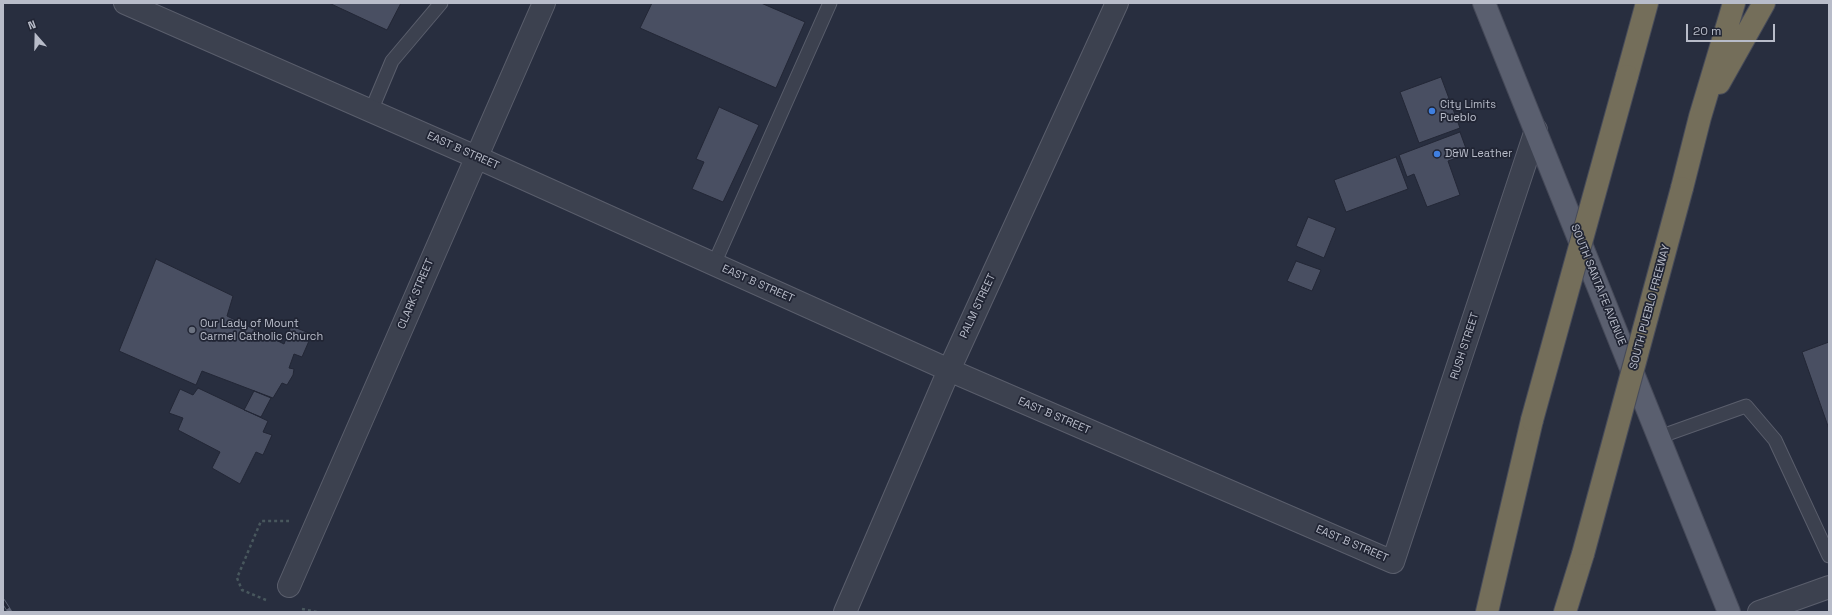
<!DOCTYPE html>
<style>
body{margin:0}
#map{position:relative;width:1832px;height:615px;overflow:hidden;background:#282e3f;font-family:"Space Grotesk",sans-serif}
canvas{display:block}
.frame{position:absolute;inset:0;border:4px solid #b8bcc9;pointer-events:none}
.north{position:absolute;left:16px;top:16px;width:40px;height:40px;-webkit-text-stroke:3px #212534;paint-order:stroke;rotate:340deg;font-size:11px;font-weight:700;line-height:16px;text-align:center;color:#b8bcc9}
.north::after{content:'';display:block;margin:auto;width:14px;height:18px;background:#b8bcc9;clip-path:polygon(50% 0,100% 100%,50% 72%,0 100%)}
.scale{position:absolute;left:1686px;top:24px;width:89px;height:18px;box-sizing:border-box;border:2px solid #b8bcc9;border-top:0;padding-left:5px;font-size:12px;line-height:14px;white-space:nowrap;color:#b8bcc9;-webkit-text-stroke:3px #212534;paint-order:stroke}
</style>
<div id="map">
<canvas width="1832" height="615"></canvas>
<div class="frame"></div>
<div class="north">N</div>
<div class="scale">20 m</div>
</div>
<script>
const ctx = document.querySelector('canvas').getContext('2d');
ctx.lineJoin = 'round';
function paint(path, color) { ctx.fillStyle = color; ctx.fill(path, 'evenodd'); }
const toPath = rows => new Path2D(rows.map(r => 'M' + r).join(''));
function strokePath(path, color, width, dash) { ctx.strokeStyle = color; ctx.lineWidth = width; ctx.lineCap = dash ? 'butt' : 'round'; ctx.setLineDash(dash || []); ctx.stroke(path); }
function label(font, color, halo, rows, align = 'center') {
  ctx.font = font + ' "Space Grotesk",sans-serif'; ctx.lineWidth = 3.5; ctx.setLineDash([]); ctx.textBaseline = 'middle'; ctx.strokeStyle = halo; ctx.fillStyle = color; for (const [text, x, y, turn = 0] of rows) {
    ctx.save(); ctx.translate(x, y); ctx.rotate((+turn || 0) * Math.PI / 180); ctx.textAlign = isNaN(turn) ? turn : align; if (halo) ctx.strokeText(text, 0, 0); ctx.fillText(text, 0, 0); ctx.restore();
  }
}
const building = toPath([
 [329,3,401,3,387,30,329,3],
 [652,3,761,3,805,22,776,88,640,28,652,3],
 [1441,77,1460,128,1419,143,1400,92,1441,77],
 [719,107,759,125,723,202,692,189,704,162,696,159,719,107],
 [1460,132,1468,154,1448,161,1460,195,1427,207,1414,174,1407,177,1399,155,1460,132],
 [1396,157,1408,189,1346,212,1334,180,1396,157],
 [1308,217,1336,228,1324,258,1296,246,1308,217],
 [156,259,233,296,227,316,284,344,291,326,312,334,302,357,294,354,289,368,294,369,293,375,287,385,282,383,273,398,202,371,196,385,119,351,156,259],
 [1296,261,1321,270,1312,291,1287,281,1296,261],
 [1829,342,1829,429,1802,352,1829,342],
 [198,388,268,421,263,432,272,435,263,455,256,452,240,484,212,468,220,452,178,430,183,418,169,413,180,389,193,395,198,388],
 [254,391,271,398,261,417,244,410,254,391]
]);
const path = toPath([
 [266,600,242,590,237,578,261,521,289,521],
 [302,609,317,612]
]);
const service = toPath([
 [371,111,392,61,441,3],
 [714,264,830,3],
 [1659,437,1746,406,1775,440,1829,556]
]);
const minor = toPath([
 [125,3,476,157,949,370,1393,562,1536,130],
 [289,586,544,3],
 [845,612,949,370,1117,3],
 [1759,612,1829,587]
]);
const primary = toPath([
 [1484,3,1729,612]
]);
const motorway = toPath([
 [1627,76,1647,3],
 [1719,83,1764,3],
 [1682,188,1700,117,1734,3],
 [1487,612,1532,420],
 [1565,612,1583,554]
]);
const rail = toPath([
 [3,601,10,612]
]);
const motorwayBridge = toPath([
 [1532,420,1627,76],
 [1583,554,1682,188]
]);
const markers = [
 [1432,111,4,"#3f7fe0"],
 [1437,154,4,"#3f7fe0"],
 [192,330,4,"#6b7280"]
];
const poiNames = [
 ["City Limits",1440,105],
 ["Pueblo",1440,118],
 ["D&W Leather",1445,154],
 ["Our Lady of Mount",200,324],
 ["Carmel Catholic Church",200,337]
];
const streetNames = [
 ["EAST B STREET",463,151,24],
 ["EAST B STREET",758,284,24],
 ["SOUTH SANTA FE AVENUE",1598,285,68],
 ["CLARK STREET",416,294,-67],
 ["PALM STREET",978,306,-65],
 ["SOUTH PUEBLO FREEWAY",1650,307,-75],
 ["RUSH STREET",1465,346,-72],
 ["EAST B STREET",1054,416,23],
 ["EAST B STREET",1352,544,23]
];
paint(building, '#494f62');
strokePath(building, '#232736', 1);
strokePath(service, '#5a5e6c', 15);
strokePath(minor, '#5a5e6c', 24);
strokePath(primary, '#454958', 24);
strokePath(motorway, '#474b59', 24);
strokePath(path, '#48575d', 2.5, [3, 3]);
strokePath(service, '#3c414f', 13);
strokePath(minor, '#3c414f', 22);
strokePath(primary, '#5a5f6f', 22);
strokePath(motorway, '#746e5a', 22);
strokePath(rail, '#5e6475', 4.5);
strokePath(rail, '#212534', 3, [9]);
strokePath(motorwayBridge, '#474b59', 24, []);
strokePath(motorwayBridge, '#746e5a', 22);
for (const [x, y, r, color] of markers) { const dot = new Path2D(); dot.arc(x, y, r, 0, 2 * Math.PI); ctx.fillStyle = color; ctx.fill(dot); strokePath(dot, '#212534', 1.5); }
label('11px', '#b8bcc9', '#212534', poiNames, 'left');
label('11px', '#b8bcc9', '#212534', streetNames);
</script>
